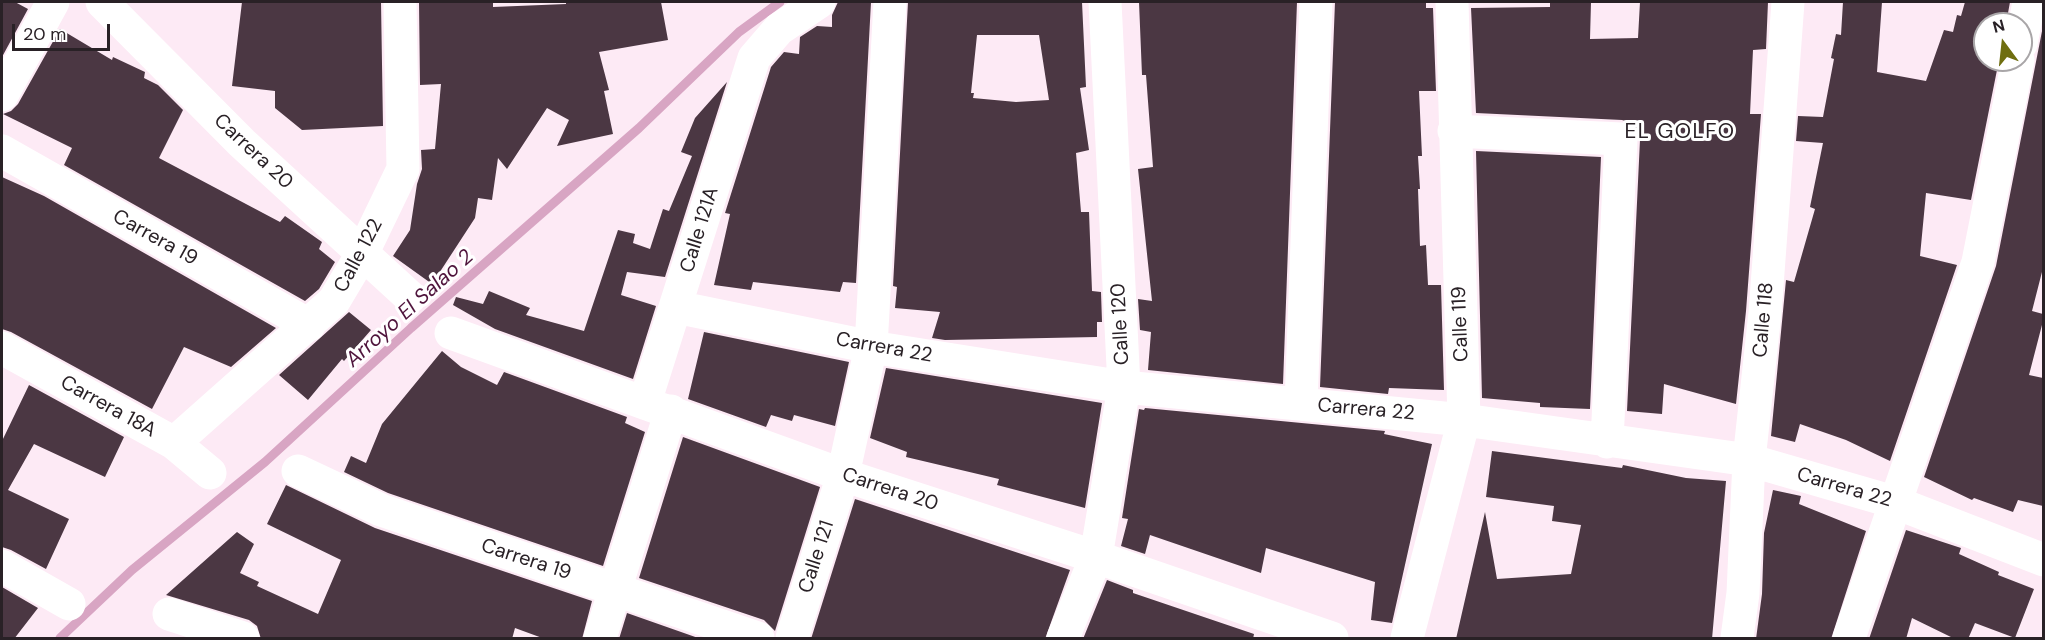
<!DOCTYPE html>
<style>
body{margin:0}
#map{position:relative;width:2045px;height:640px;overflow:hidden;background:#fdeaf5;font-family:"DM Sans",sans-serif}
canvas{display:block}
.frame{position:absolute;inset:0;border:3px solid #292126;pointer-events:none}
.north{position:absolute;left:1973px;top:12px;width:60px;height:60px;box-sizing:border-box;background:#fff;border:2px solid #a9a6a8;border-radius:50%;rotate:345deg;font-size:16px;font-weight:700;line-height:24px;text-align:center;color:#292126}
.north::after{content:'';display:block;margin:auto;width:21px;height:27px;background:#6f6e0f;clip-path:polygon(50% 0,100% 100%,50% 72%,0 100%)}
.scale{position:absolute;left:12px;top:24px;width:98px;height:27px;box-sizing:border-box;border:3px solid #292126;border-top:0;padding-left:8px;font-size:18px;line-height:21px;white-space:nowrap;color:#292126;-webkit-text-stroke:4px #fff;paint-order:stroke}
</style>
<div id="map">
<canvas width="2045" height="640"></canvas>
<div class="frame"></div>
<div class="north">N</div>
<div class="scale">20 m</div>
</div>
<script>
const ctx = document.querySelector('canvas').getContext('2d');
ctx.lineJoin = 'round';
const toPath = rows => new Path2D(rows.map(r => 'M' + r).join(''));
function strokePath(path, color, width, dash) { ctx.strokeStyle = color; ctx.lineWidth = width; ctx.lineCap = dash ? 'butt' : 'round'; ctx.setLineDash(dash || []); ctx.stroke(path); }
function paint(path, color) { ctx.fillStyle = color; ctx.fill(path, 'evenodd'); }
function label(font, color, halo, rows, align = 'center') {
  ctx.font = font + ' "DM Sans",sans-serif'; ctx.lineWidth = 6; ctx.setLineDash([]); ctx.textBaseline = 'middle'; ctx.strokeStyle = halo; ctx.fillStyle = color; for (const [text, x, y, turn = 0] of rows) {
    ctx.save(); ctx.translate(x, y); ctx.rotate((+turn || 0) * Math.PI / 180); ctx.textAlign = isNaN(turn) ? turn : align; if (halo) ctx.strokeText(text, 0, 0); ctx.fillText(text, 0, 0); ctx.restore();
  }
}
const stream = toPath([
 [60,638,132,570,265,462,411,328,639,128,739,32,780,2]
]);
const building = toPath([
 [2,2,15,2,28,9,2,57],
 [242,2,381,2,383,126,302,130,275,108,275,91,232,86],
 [419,2,493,2,493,7,566,4,566,2,661,2,668,40,599,52,609,90,604,91,613,134,557,146,569,120,547,108,507,169,498,158,492,200,478,198,475,218,432,284,393,256,410,230,417,184,422,169,421,150,435,149,441,84,420,85],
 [838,2,871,2,856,283,843,282,840,292,753,282,751,290,714,285,730,214,725,213,771,67,784,52,799,54,800,37,817,26,832,27,832,15],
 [908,2,1082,2,1086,87,1080,88,1089,150,1076,153,1081,212,1089,212,1092,291,1101,292,1102,322,1097,322,1097,337,945,340,932,338,940,312,895,308,897,287,893,286],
 [977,35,1039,35,1049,100,1016,102,973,98,974,93,971,93],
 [1139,2,1297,2,1283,384,1148,370,1151,332,1140,330,1138,299,1152,301,1138,169,1153,167,1146,75,1142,75],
 [1335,2,1426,2,1426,8,1433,8,1436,91,1419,91,1422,156,1418,156,1420,189,1418,189,1420,246,1426,245,1428,285,1441,285,1444,390,1389,388,1388,394,1320,387],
 [1550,2,1591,2,1590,39,1638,38,1640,2,1768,2,1766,49,1753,50,1750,114,1761,114,1746,311,1736,404,1664,384,1662,414,1627,411,1640,140,1637,130,1631,123,1622,120,1476,113,1471,8,1550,7],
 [1843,2,1882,2,1877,72,1926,81,1944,30,1953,32,1957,15,1961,16,1965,2,2010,2,2006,24,1985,24,1985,60,1999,60,1971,200,1926,193,1920,256,1957,265,1890,461,1846,440,1800,424,1795,442,1771,436,1786,280,1794,282,1815,209,1810,207,1823,143,1796,141,1798,116,1823,117,1834,59,1831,58,1836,34,1841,35],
 [2043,26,2043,268,2032,311,2043,314,2043,321,2029,375,2043,378,2043,506,2018,500,2013,512,1974,498,1972,500,1924,477,1996,266],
 [60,29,112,60,113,57,145,72,144,78,158,85,183,110,159,158,280,222,285,216,322,242,319,249,335,262,319,289,305,301,64,165,72,148,3,114,11,111,18,104],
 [727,82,665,277,627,272,621,295,656,306,633,379,495,329,453,305,456,297,483,304,489,291,530,308,526,315,584,331,618,230,635,234,633,243,650,249,663,209,669,211,692,156,681,152,695,118],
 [1476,151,1601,157,1590,409,1540,407,1540,403,1482,398],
 [2,177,44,196,276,328,231,367,184,347,152,409,11,332,2,329],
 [349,312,371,330,344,361,342,359,308,400,279,375],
 [704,332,849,362,835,426,794,415,792,421,771,415,766,427,688,399],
 [442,351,461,367,497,385,504,372,627,417,625,423,645,432,603,566,388,493,344,472,351,456,366,463,382,424],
 [886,368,1102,403,1085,508,997,485,999,479,906,457,907,452,870,438],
 [29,385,124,437,105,477,34,444,8,490,69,519,46,569,11,550,2,547,2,441],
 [1145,408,1385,431,1384,434,1432,444,1392,623,1371,620,1375,582,1266,548,1261,573,1150,535,1145,554,1121,546,1128,519,1122,518,1139,409,1144,410],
 [683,437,820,487,775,631,764,620,639,578],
 [1492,451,1622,468,1623,465,1686,478,1726,481,1712,639,1456,639,1485,512,1497,579,1571,574,1581,525,1552,521,1554,506,1486,497],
 [286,485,375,528,592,601,582,639,545,639,515,628,512,639,261,639,257,626,249,620,166,595,237,532,254,544,240,573,259,582,257,586,318,614,341,560,267,524],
 [1773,490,1801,496,1799,504,1866,531,1831,639,1756,639,1762,594,1764,533],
 [855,499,1070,570,1045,639,811,639],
 [1906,530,1961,548,1959,554,1999,572,1998,575,2034,589,2015,638,1975,623,1968,639,1955,639,1912,618,1906,639,1869,639],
 [1107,580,1133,590,1133,593,1254,634,1253,639,1083,639],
 [2,587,38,608,14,639,2,639],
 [627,613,701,639,619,639]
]);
const minor = toPath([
 [102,2,242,143,410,297],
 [2021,44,2029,2],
 [2,95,53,2],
 [1454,131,1621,139,1607,442],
 [2,151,309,325],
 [676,307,871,347,1124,387,1464,420,1749,460,1894,502,2044,560],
 [451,333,843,475,1096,557,1332,638],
 [2,348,174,443,210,473],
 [645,402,754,58,779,29,819,2],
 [1301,404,1316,2],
 [174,443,334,301,362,254,403,169,400,2],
 [298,471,381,510,758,638],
 [2,566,69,604],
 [169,614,243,638],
 [600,638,671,411],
 [792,638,843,475,871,347,890,2],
 [1063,638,1096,557,1124,387,1105,2],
 [1407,638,1464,420,1452,2],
 [1737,638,1743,593,1749,460,1765,313,1788,2],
 [1849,638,1978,262,2018,60]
]);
const streetNames = [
 ["Carrera 20",253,152,43],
 ["Calle 121A",700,230,-73],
 ["Carrera 19",155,238,29],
 ["Calle 122",359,256,-62],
 ["Calle 118",1764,320,-85],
 ["Calle 120",1121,324,-93],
 ["Calle 119",1461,324,-92],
 ["Carrera 22",884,348,10],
 ["Carrera 18A",108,407,29],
 ["Carrera 22",1366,410,5],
 ["Carrera 22",1844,488,16],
 ["Carrera 20",890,490,18],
 ["Calle 121",817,557,-72],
 ["Carrera 19",526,560,18]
];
const neighbourhoodNames = [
 ["EL GOLFO",1680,132]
];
const waterNames = [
 ["Arroyo El Salao 2",410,309,-42]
];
strokePath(stream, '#d8a5c3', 9);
paint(building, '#4b3743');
strokePath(minor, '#fff', 33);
label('20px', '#292126', '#fff', streetNames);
ctx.letterSpacing = '1.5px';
label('21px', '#292126', '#fff', neighbourhoodNames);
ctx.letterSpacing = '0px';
label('italic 21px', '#4f143c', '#fff', waterNames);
</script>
